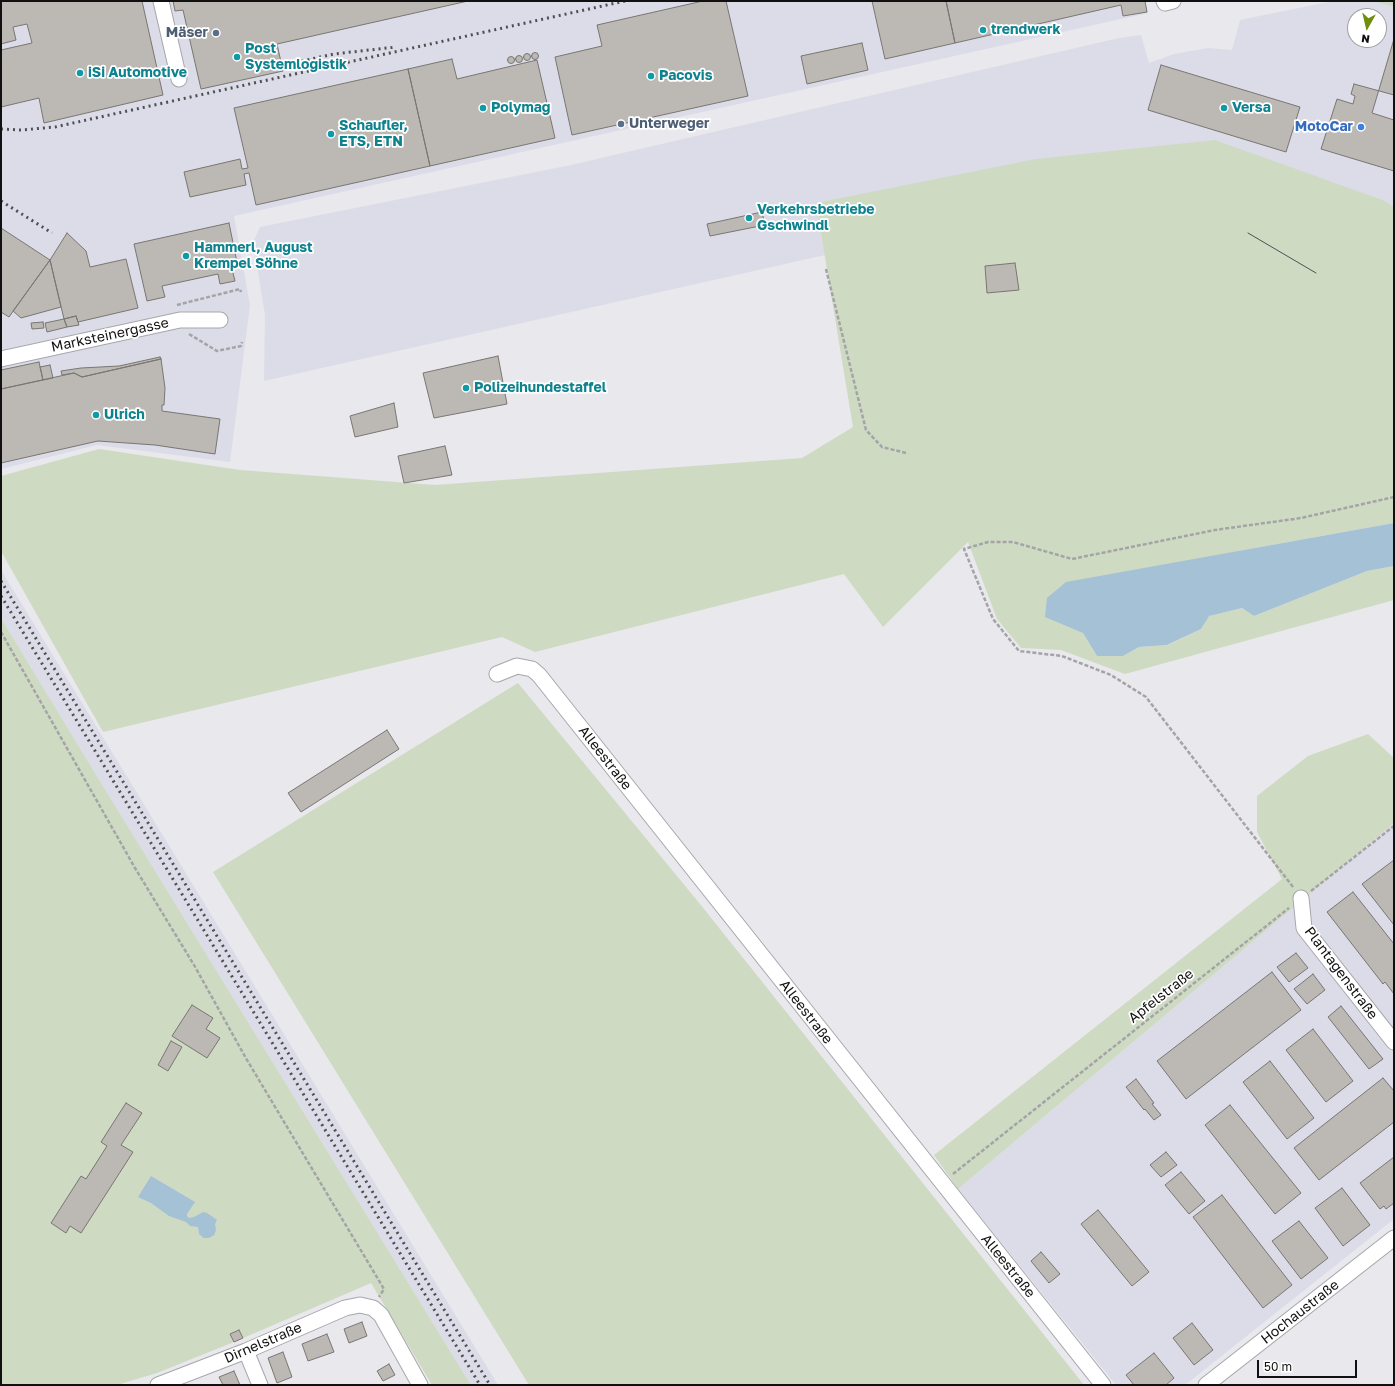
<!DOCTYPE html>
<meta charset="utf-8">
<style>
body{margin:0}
#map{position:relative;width:1395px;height:1386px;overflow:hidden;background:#e8e8ed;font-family:"Golos Text",sans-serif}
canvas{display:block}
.frame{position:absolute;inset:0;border:2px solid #101011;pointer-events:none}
.north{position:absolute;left:1347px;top:8px;width:40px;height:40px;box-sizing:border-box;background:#fff;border:1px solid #9f9fa0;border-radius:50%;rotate:188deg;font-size:11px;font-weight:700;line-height:16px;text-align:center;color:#101011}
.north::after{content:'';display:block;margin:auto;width:14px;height:18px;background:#708d0c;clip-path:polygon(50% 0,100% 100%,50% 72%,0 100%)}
.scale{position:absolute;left:1257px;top:1360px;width:100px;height:18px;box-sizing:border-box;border:2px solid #101011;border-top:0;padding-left:5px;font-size:12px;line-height:14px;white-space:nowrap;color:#101011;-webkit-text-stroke:3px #fff;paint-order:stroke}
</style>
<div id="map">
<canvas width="1395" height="1386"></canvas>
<div class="frame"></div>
<div class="north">N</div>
<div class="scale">50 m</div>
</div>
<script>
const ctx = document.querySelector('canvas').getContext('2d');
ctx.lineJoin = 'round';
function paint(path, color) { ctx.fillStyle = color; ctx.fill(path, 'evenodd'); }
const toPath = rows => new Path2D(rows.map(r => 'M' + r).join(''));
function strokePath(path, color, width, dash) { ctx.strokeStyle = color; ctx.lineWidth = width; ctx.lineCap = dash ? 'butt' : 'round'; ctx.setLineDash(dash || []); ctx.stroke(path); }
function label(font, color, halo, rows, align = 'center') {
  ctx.font = font + ' "Golos Text",sans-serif'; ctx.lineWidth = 3.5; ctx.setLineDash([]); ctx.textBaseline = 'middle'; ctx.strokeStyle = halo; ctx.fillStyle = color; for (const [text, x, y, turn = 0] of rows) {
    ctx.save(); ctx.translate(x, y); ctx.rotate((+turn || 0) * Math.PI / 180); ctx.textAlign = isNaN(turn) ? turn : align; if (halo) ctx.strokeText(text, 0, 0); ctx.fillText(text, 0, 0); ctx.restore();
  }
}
const built = toPath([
 [1,1,1145,1,1148,13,234,216,250,305,230,462,97,445,1,469],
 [1333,1,1394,1,1394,207,1385,201,816,204,825,255,264,381,265,315,253,242,260,227,571,165,1119,38,1141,35,1149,63,1174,54,1208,48,1232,50,1240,20],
 [1355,16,1379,16,1379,40,1355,40],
 [1,570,498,1385,471,1385,95,773,1,618],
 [1394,823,1394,1219,1185,1385,1116,1385,958,1189]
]);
const green = toPath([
 [1373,1,1394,1,1394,7],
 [1215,140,1385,201,1394,207,1394,523,1239,551,1083,633,1097,656,1123,656,1139,647,1168,645,1201,629,1208,616,1242,608,1254,616,1367,571,1394,566,1394,600,1125,674,1061,650,1021,648,997,619,968,542,883,627,844,574,535,652,502,637,103,732,1,551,1,476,99,449,240,470,435,485,802,458,853,427,816,203,1036,159],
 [1,618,95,773,471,1385,432,1385,371,1283,234,1342,157,1373,117,1385,1,1385],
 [518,683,700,904,1084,1385,529,1385,213,872],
 [1368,734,1394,758,1394,823,958,1189,934,1155,1282,879,1257,832,1257,796,1308,756]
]);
const water = toPath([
 [1394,523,1394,566,1367,571,1254,616,1242,608,1209,616,1201,629,1167,645,1139,647,1123,656,1097,656,1083,633,1045,617,1047,598,1066,582],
 [151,1176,195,1202,187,1214,187,1216,189,1218,194,1217,203,1212,207,1213,217,1220,215,1224,216,1230,214,1235,209,1238,204,1238,199,1234,198,1227,190,1226,186,1222,169,1216,151,1203,138,1197]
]);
const building = toPath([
 [1,1,142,1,163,95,44,123,39,98,1,107,1,50,32,43,27,24,13,27,16,40,1,44,1,1],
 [173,1,468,1,277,44,283,71,201,89,183,10,175,11,173,1],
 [703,1,726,1,748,96,572,135,555,57,602,46,597,25,703,1],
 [872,1,946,1,955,43,885,59,872,1],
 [946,1,1145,1,1147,12,1123,16,1121,5,955,43,946,1],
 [1394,39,1394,120,1372,113,1394,39],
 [862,43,868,70,807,84,801,56,862,43],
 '531.5 56a3.5 3.5 0 1 1 7 0a3.5 3.5 0 1 1-7 0Z',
 '523.5 57a3.5 3.5 0 1 1 7 0a3.5 3.5 0 1 1-7 0Z',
 '515.5 59a3.5 3.5 0 1 1 7 0a3.5 3.5 0 1 1-7 0Z',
 '507.5 60a3.5 3.5 0 1 1 7 0a3.5 3.5 0 1 1-7 0Z',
 [452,59,457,79,537,60,555,138,430,166,408,69,452,59],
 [1161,65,1300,107,1286,152,1148,110,1161,65],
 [408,69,430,166,256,205,249,173,244,174,246,185,190,197,184,172,240,159,242,169,248,168,234,108,408,69],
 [1354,84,1394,95,1394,171,1321,149,1337,99,1353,104,1355,96,1351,94,1354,84],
 [762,212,765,225,710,236,707,224,762,212],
 [229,223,238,267,232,269,235,281,220,284,218,274,162,286,165,297,147,301,134,244,229,223],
 [1,228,50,260,9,317,1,312,1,228],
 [67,233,86,251,90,267,126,259,138,308,78,322,76,316,64,319,50,260,67,233],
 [50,260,61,307,21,318,13,311,50,260],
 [1015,263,1019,290,987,293,985,266,1015,263],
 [76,316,79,325,67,327,64,319,76,316],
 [64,319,67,327,47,332,45,323,64,319],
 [43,322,44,328,32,329,31,323,43,322],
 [498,356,507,404,434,418,423,373,498,356],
 [160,357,161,359,82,377,74,373,62,375,61,371,81,368,119,366,160,357],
 [161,359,165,388,164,405,162,405,162,411,220,419,215,454,155,445,98,441,1,463,1,389,74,373,82,377,161,359],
 [39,362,43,380,1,389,1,370,39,362],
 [50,365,53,378,43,380,40,367,50,365],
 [394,403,398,427,355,437,350,416,394,403],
 [445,446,452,475,404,483,398,456,445,446],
 [387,730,399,749,301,812,288,793,387,730],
 [1394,860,1394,925,1362,884,1394,860],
 [1353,892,1394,944,1394,994,1385,982,1383,984,1327,912,1353,892],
 [1296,953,1308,968,1289,982,1277,967,1296,953],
 [1272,972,1301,1010,1186,1099,1157,1061,1272,972],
 [1313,974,1325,990,1307,1004,1294,989,1313,974],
 [192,1005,213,1018,206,1029,220,1038,207,1058,172,1036,192,1005],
 [1341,1006,1383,1059,1369,1069,1328,1017,1341,1006],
 [1313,1029,1353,1081,1326,1102,1286,1050,1313,1029],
 [171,1041,182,1047,168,1071,158,1065,171,1041],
 [1270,1061,1314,1118,1287,1139,1243,1082,1270,1061],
 [1383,1078,1394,1091,1394,1122,1319,1180,1294,1148,1383,1078],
 [1136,1079,1154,1103,1152,1104,1161,1115,1154,1120,1145,1109,1144,1110,1126,1087,1136,1079],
 [126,1103,142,1113,121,1145,133,1152,81,1233,70,1226,66,1233,51,1223,81,1176,86,1179,107,1146,101,1142,126,1103],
 [1230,1105,1301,1193,1275,1214,1205,1125,1230,1105],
 [1166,1152,1177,1165,1161,1177,1150,1165,1166,1152],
 [1394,1157,1394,1203,1386,1209,1384,1206,1380,1209,1360,1183,1394,1157],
 [1181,1172,1205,1201,1189,1214,1165,1185,1181,1172],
 [1342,1188,1370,1225,1343,1246,1315,1208,1342,1188],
 [1222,1195,1292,1285,1263,1308,1193,1217,1222,1195],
 [1098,1210,1149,1272,1132,1286,1081,1224,1098,1210],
 [1299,1221,1328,1258,1301,1279,1272,1241,1299,1221],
 [1041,1252,1060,1274,1049,1283,1031,1261,1041,1252],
 [362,1322,367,1336,349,1343,344,1329,362,1322],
 [1192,1323,1213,1350,1194,1365,1173,1338,1192,1323],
 [239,1330,243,1338,234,1342,230,1334,239,1330],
 [327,1334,334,1352,308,1361,302,1344,327,1334],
 [283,1352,292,1377,277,1383,268,1358,283,1352],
 [1154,1353,1174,1378,1166,1385,1134,1385,1126,1375,1154,1353],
 [389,1364,395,1375,383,1381,377,1371,389,1364],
 [234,1371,240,1385,223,1385,219,1377,234,1371]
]);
const path = toPath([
 [826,269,866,430,882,447,906,453],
 [177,305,240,289,241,292],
 [189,334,217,351,241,346,242,342],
 [1,632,135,868,194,965,247,1060,384,1289,379,1297],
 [1293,887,1146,697,1111,675,1062,656,1019,651,993,619,964,549,988,542,1013,542,1072,559,1215,530,1301,518,1394,497],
 [1311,891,1394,826],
 [953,1174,1289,908]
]);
const street = toPath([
 [161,1,179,79],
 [1164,1,1165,3,1173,1],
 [1,359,180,320,220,320],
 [497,674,517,666,532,669,539,675,1103,1385],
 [1301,898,1304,928,1394,1042],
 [246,1351,260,1385],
 [158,1385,246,1351,345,1308,360,1305,373,1308,381,1315,420,1385],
 [1206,1385,1394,1238]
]);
const tram = toPath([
 [1248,233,1316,273]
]);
const rail = toPath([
 [284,65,334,54,396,47],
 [1,129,21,130,55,127,625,1],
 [1,201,52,233],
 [1,581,490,1385],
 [1,596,480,1385]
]);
const markers = [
 [983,30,4,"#0f9aa8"],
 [216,33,4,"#5c6f8a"],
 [237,57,4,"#0f9aa8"],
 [80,73,4,"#0f9aa8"],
 [651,76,4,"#0f9aa8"],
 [483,108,4,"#0f9aa8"],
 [1224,108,4,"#0f9aa8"],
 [621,124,4,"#5c6f8a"],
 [1361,127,4,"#3f7fe0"],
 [331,134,4,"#0f9aa8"],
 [749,218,4,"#0f9aa8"],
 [186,256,4,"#0f9aa8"],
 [466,388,4,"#0f9aa8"],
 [96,415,4,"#0f9aa8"]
];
const cultureNames = [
 ["trendwerk",991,30],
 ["Post",245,49],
 ["Systemlogistik",245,65],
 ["iSi Automotive",88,73],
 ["Pacovis",659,76],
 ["Polymag",491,108],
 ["Versa",1232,108],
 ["Schaufler,",339,126],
 ["ETS, ETN",339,142],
 ["Verkehrsbetriebe",757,210],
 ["Gschwindl",757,226],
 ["Hammerl, August",194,248],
 ["Krempel Söhne",194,264],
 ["Polizeihundestaffel",474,388],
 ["Ulrich",104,415]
];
const serviceNames = [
 ["Mäser",208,33],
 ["Unterweger",629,124,"left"]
];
const shopNames = [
 ["MotoCar",1353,127]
];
const streetNames = [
 ["Marksteinergasse",110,335,-12],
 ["Alleestraße",605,758,52],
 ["Plantagenstraße",1341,973,53],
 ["Apfelstraße",1161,996,-38],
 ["Alleestraße",806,1012,52],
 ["Alleestraße",1008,1266,51],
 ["Hochaustraße",1300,1312,-38],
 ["Dirnelstraße",263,1343,-23]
];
paint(built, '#dbdce8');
paint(green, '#cfdac3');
paint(water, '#a5c1d5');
paint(building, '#bcb9b4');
strokePath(building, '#797673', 1);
strokePath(street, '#a6a7ac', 17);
strokePath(path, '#a4a4a7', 2.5, [4, 2]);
strokePath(street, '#fff', 15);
strokePath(tram, '#4f4f52', 1);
strokePath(rail, '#4f4f52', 3, [2, 4]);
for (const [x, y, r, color] of markers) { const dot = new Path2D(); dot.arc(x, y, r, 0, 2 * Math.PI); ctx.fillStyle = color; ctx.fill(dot); strokePath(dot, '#fff', 1.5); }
label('bold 14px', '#0d838f', '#fff', cultureNames, 'left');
label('bold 14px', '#4e5e75', '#fff', serviceNames, 'right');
label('bold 14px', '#366cbe', '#fff', shopNames, 'right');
label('14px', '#101011', '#fff', streetNames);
</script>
